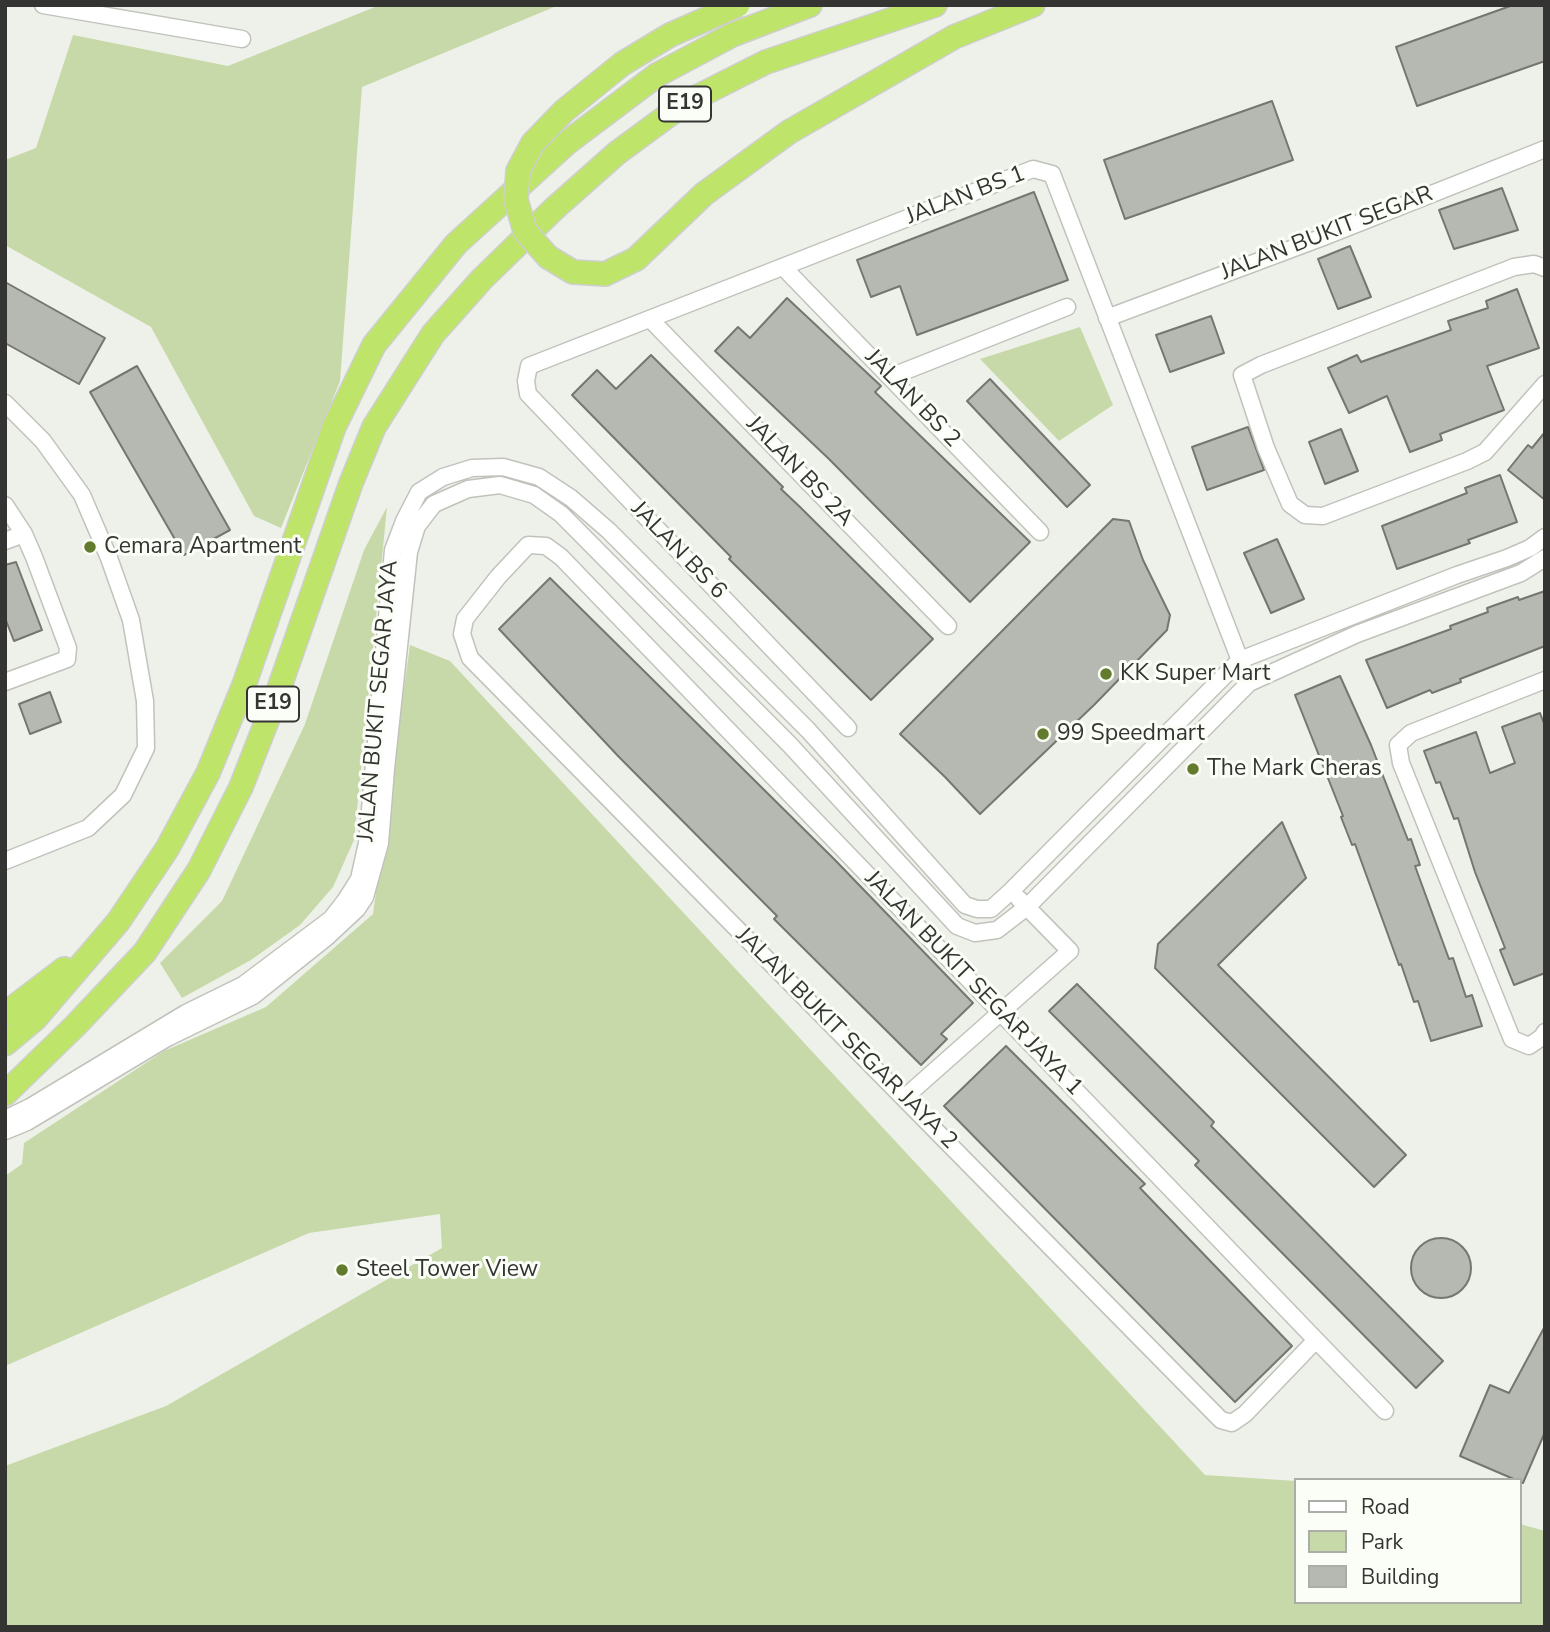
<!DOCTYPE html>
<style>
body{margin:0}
#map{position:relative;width:1550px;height:1632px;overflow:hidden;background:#eef1e9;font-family:"Nunito Sans",sans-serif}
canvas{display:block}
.frame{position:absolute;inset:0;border:7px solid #343532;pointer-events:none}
.legend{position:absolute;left:1294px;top:1478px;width:228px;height:126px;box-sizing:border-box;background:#fbfef7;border:2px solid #abaea8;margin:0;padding:9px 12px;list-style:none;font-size:21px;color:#343532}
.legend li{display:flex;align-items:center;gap:14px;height:35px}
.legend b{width:35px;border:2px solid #abaea8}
</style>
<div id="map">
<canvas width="1550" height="1632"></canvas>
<div class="frame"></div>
<ul class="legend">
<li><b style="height:9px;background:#fff"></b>Road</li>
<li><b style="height:19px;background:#c7d9a8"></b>Park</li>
<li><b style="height:19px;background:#b6b9b2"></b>Building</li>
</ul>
</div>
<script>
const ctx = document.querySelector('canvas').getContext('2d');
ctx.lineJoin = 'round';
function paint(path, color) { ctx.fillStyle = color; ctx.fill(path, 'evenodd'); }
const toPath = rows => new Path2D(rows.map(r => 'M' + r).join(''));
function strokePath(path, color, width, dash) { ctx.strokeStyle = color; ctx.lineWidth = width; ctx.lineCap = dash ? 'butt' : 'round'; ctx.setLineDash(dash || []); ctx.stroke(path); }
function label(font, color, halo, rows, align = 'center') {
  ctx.font = font + ' "Nunito Sans",sans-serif'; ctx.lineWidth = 6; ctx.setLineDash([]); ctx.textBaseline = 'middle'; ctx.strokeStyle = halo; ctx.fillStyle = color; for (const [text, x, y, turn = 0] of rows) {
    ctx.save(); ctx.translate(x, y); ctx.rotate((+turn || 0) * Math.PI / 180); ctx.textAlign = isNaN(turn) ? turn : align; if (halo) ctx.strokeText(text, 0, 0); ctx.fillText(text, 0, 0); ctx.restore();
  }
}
const green = toPath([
 [380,5,559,5,362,87,340,381,281,528,254,516,151,327,5,245,5,160,36,148,73,35,228,66],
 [1080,327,1113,405,1059,441,980,359],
 [387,507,354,840,333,887,300,925,251,960,182,998,160,963,222,901,305,724,364,550],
 [410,645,450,661,1205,1475,1296,1481,1296,1602,1520,1602,1520,1524,1545,1531,1545,1627,5,1627,5,1466,166,1406,442,1248,440,1214,309,1233,5,1366,5,1176,22,1164,24,1143,164,1051,266,1007,373,914]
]);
const building = toPath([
 [1513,5,1545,5,1545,61,1417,106,1396,47,1513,5],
 [1272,101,1293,160,1125,219,1104,160,1272,101],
 [1502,188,1518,230,1454,249,1439,210,1502,188],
 [1034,192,1068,280,917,335,900,286,871,297,857,260,1034,192],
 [1350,246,1371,297,1338,309,1318,259,1350,246],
 [5,282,105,338,79,384,5,343,5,282],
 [1517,289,1539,348,1487,366,1504,410,1440,434,1442,440,1410,452,1387,396,1349,413,1328,368,1357,355,1361,362,1451,330,1448,321,1488,308,1486,301,1517,289],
 [787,298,881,386,875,392,1030,542,970,602,829,459,715,351,738,327,750,338,787,298],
 [1211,316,1224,353,1170,372,1156,335,1211,316],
 [651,355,783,487,781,489,800,507,933,639,871,700,729,559,731,557,572,395,597,370,616,389,651,355],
 [137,366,230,530,184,555,90,392,137,366],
 [990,379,1090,485,1067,507,967,401,990,379],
 [1248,427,1264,470,1207,490,1192,447,1248,427],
 [1341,429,1358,471,1325,484,1309,442,1341,429],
 [1545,432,1545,500,1508,470,1528,445,1532,448,1545,432],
 [1500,475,1517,522,1468,540,1470,543,1397,569,1382,526,1467,493,1465,488,1500,475],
 [1113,519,1129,521,1143,560,1170,615,1167,630,1094,705,980,814,945,777,900,734,1113,519],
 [1277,539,1304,599,1271,613,1244,553,1277,539],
 [16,562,42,630,14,641,5,618,5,565,16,562],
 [550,578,834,859,973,1003,941,1034,947,1039,921,1065,774,919,777,916,619,757,499,629,550,578],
 [1545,591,1545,646,1460,679,1461,682,1432,693,1430,690,1387,708,1366,660,1451,629,1450,626,1488,612,1487,608,1518,597,1519,600,1545,591],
 [1340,676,1371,745,1408,840,1411,839,1420,865,1415,866,1449,959,1453,958,1466,997,1472,995,1482,1026,1431,1041,1418,1001,1414,1002,1401,964,1399,965,1355,844,1352,845,1341,817,1343,816,1295,695,1340,676],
 [50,692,61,722,30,734,19,704,50,692],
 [1540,713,1545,726,1545,973,1514,985,1500,950,1505,948,1475,872,1458,818,1454,819,1440,782,1436,783,1424,751,1476,732,1490,773,1515,763,1502,727,1540,713],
 [1282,822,1306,878,1218,965,1406,1155,1374,1187,1155,968,1158,944,1282,822],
 [1077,984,1214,1122,1211,1126,1443,1361,1416,1388,1195,1165,1199,1161,1049,1011,1077,984],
 [1006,1046,1145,1184,1140,1188,1292,1346,1235,1402,944,1106,1006,1046],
 '1411 1268a30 30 0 1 1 60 0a30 30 0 1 1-60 0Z',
 [1545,1326,1545,1432,1523,1483,1460,1456,1490,1385,1509,1393,1545,1326]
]);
const minor = toPath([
 [43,5,242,39],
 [783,267,1040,532],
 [1545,268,1534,264,1514,267,1261,365,1242,375,1266,448,1290,504,1305,515,1323,516,1467,461,1485,452,1545,384],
 [1107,318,1326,236,1545,149],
 [650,319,948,626],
 [890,377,1067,307],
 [5,403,43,441,82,495,109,558,131,620,145,701,146,748,123,795,88,828,5,861],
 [5,505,24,534,34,557,68,648,67,659,5,682],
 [5,541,24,534],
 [1545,680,1411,733,1398,745,1401,763,1512,1039,1529,1046,1542,1037,1545,1032],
 [848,728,528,394,526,381,529,366,1033,169,1052,174,1243,668],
 [904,1098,1070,951,1019,899],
 [5,1119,30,1107,186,1013,243,985,331,919,345,901,359,879,367,843,393,550,404,521,419,492,443,477,472,468,503,467,539,477,571,498,609,531,808,730,965,905,977,909,991,909,1011,891,1240,660,1457,575,1507,558,1530,548,1545,537],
 [5,1131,27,1122,167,1038,253,996,327,937,357,909,365,897,380,843,386,769,409,552,417,526,434,504,468,489,500,485,534,495,561,514,790,745,957,926,975,933,997,930,1027,907,1249,683,1357,634,1521,573,1545,558],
 [1316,1340,1245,1414,1232,1423,1221,1420,470,658,462,634,465,619,498,577,528,545,546,546,561,557,838,844,1165,1183,1316,1340,1385,1411]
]);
const highway = toPath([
 [605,274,636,259,704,194,789,132,954,37,1033,5],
 [5,1014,64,969],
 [5,1044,35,1019,118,922,167,849,208,773,244,685,334,427,374,345,456,244,568,142,657,75,732,35,810,5],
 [5,1094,75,1026,145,952,199,870,241,787,274,703,351,483,374,427,433,334,482,279,555,208,617,153,685,103,766,62,935,5]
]);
const highwayBridge = toPath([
 [605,274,573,272,548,257,525,231,516,200,518,171,533,143,564,111,622,64,670,35,738,5]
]);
const markers = [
 [90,547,7,"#637b2c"],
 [1106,674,7,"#637b2c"],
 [1043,734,7,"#637b2c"],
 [1193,769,7,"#637b2c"],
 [342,1270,7,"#637b2c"]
];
const shields = [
 [685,104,52],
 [273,704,52]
];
const shieldNames = [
 ["E19",685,104],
 ["E19",273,704]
];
const streetNames = [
 ["JALAN BS 1",966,196,-21],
 ["JALAN BUKIT SEGAR",1327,234,-21],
 ["JALAN BS 2",912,399,46],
 ["JALAN BS 2A",799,472,46],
 ["JALAN BS 6",678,551,46],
 ["JALAN BUKIT SEGAR JAYA",379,701,-85],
 ["JALAN BUKIT SEGAR JAYA 1",973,984,46],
 ["JALAN BUKIT SEGAR JAYA 2",846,1039,45]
];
const poiNames = [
 ["Cemara Apartment",104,547],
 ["KK Super Mart",1120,674],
 ["99 Speedmart",1057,734],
 ["The Mark Cheras",1207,769],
 ["Steel Tower View",356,1270]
];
paint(green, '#c7d9a8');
paint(building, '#b6b9b2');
strokePath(building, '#747670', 2);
strokePath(minor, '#c0c3bb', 19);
strokePath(highway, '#cecfce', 26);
strokePath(minor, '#fff', 16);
strokePath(highway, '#bee469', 23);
strokePath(highwayBridge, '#cecfce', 26, []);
strokePath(highwayBridge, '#bee469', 23);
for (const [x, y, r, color] of markers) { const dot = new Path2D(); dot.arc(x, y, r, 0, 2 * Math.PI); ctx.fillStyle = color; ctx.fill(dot); strokePath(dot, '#fbfef7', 2.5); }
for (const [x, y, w] of shields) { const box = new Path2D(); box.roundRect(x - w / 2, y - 17.5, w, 35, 5); ctx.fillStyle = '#fbfef7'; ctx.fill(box); strokePath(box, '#343532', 2); }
label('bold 21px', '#343532', null, shieldNames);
label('23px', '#343532', '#fbfef7', streetNames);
label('23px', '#343532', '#fbfef7', poiNames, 'left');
</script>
